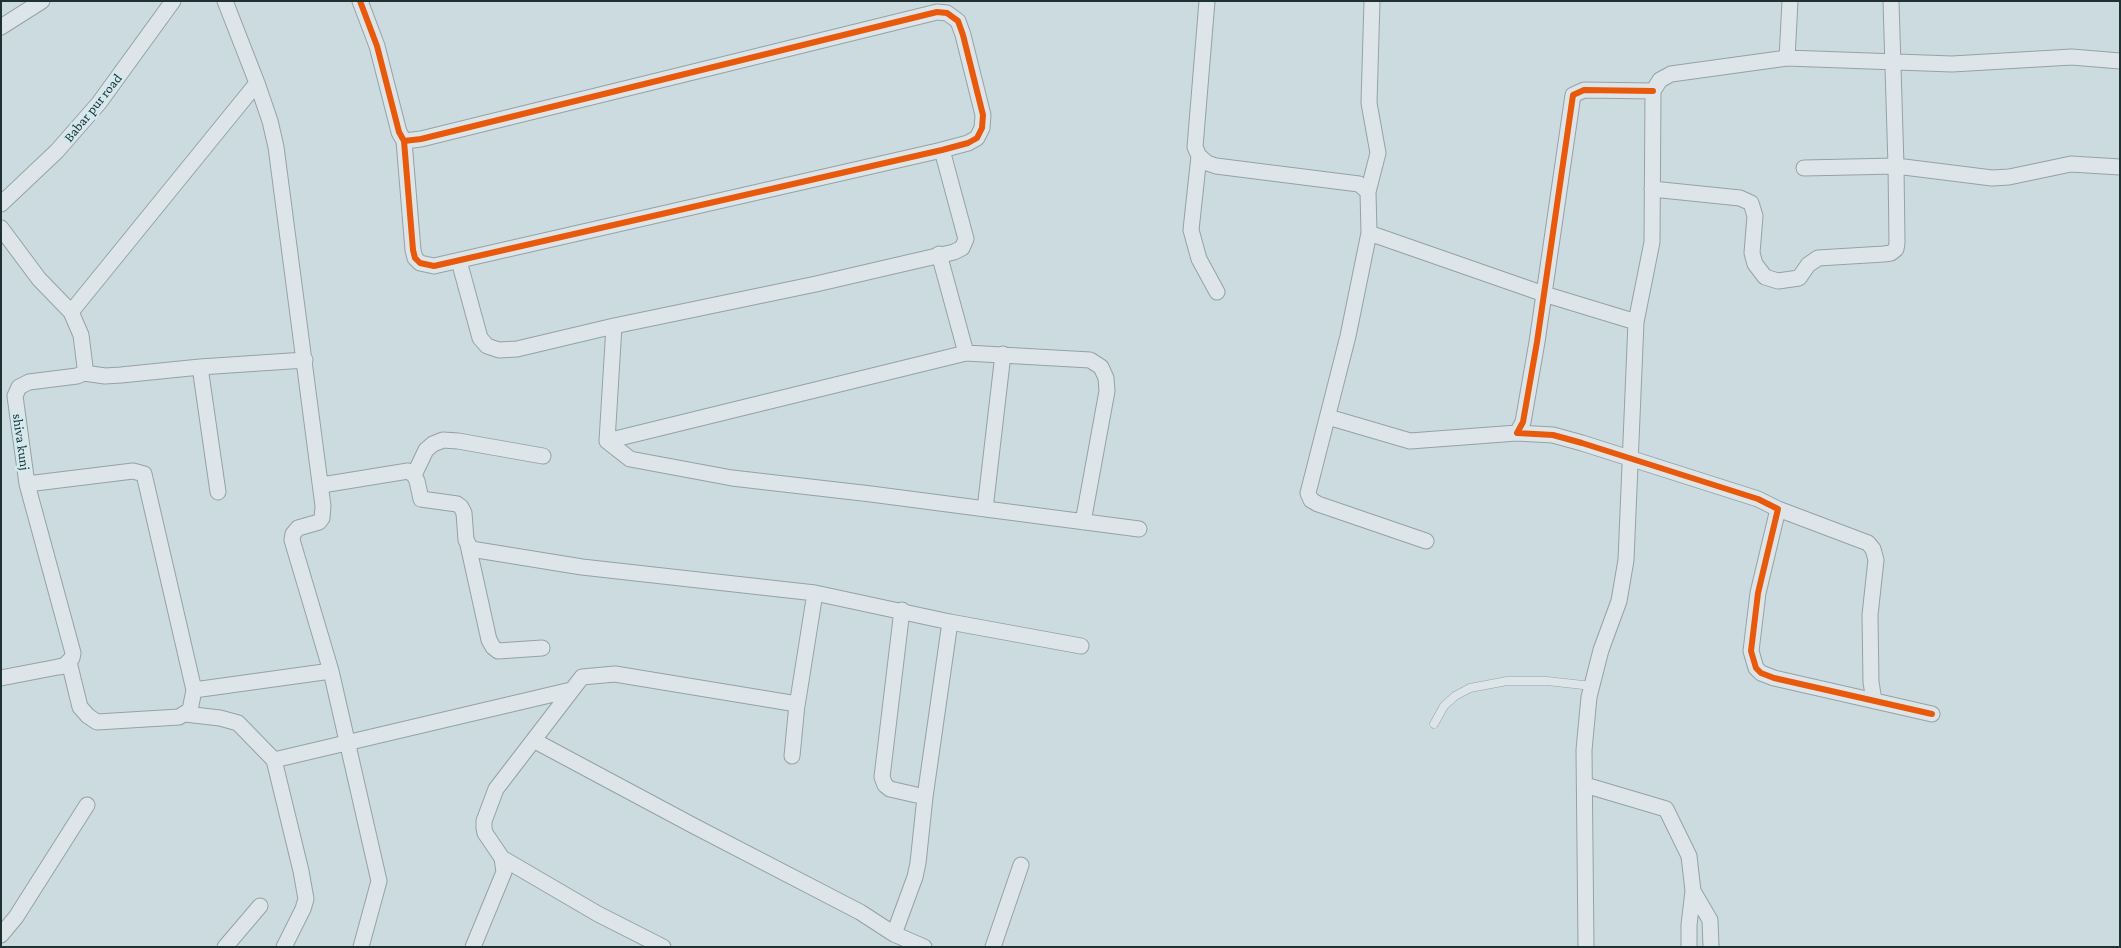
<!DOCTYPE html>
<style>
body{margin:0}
#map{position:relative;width:2121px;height:948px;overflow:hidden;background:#ccdbe0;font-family:"Crimson Pro",serif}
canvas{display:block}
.frame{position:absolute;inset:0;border:2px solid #1f3132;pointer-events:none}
</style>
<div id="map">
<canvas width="2121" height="948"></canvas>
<div class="frame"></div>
</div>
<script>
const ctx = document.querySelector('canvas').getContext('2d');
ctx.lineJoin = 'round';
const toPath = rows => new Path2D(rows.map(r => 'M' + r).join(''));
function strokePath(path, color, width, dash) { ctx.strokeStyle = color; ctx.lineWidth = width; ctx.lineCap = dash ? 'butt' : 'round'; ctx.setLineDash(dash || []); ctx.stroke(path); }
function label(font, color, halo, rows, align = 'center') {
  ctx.font = font + ' "Crimson Pro",serif'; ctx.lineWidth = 5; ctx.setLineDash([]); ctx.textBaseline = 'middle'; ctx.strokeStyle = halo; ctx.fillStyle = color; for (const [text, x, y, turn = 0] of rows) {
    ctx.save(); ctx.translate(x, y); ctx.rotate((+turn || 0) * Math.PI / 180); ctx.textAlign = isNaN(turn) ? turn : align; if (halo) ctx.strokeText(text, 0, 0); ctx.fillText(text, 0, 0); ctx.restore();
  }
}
const service = toPath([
 [1434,724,1444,706,1455,696,1470,688,1507,681,1547,681,1592,686]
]);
const minor = toPath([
 [225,1,257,83,270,121,276,147,323,506,322,518,319,522,298,528,293,534,292,540,331,671,379,881,361,947],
 [360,1,377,46,399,132,404,141,421,139,937,12,947,13,958,21,963,35,983,115,982,128,977,138,968,143,942,150,434,266,420,263,415,258,413,250,404,141],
 [1207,1,1195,147,1199,156,1207,163,1216,166,1359,184,1368,192,1369,233,1544,294,1636,322],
 [1790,1,1787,58,1952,64,2072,57,2120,61],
 [1891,1,1896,166,1992,178,2009,177,2071,164,2120,167],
 [1,27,42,1],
 [1653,91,1584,90,1573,95,1537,342,1523,422,1517,433,1553,435,1582,443,1758,499,1778,509,1758,593,1751,651,1756,668,1761,673,1774,678,1932,714],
 [1199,156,1191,230,1199,259,1217,292],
 [1652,189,1740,198,1751,203,1755,216,1752,253,1755,264,1765,277,1778,281,1799,278,1808,265,1818,258,1884,254,1891,253,1896,249,1897,243,1896,166,1804,168],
 [1368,192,1378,153,1369,103,1372,1],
 [1,204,57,151,99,103,173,1],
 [1,228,39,279,71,312,81,335,85,367,84,373,77,376,29,382,19,387,15,396,27,484,73,653,72,658,64,666,58,667,1,678],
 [1369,233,1348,336,1308,493,1311,500,1318,504,1426,541],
 [459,261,480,338,487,346,499,350,517,349,614,326,816,284,954,252,962,248,966,239,942,150],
 [71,312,257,83],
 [614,326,607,441,966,353,939,254],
 [966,353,1090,360,1101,367,1106,378,1107,391,1083,522],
 [200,367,218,492],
 [84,373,105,376,121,375,200,367,305,360],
 [1328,417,1410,441,1517,433],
 [607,441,630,459,732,478,871,494,1139,529],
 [414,475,426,450,433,444,443,440,458,441,543,456],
 [27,484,133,471,144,474,194,690,190,710,179,717,97,722,88,716,80,707,69,662],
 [322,485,408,471,414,475,417,481,421,499,457,504,461,507,464,513,466,540,471,549,582,567,815,593,797,706],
 [985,509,1003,354],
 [1778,509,1868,543,1873,549,1876,560,1870,615,1871,682,1874,701],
 [468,545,489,640,493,647,498,651,542,648],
 [815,593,950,622,1081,646],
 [902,610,882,777,885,785,890,789,925,797],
 [194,690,331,671],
 [185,714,220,718,238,723,274,760],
 [535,741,694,826,860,912,894,934,915,877,918,863,925,797,950,622],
 [1585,785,1666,809,1689,856,1693,891,1689,925,1689,947],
 [502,858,598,914,663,947],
 [1693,891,1710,920,1711,947],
 [894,934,924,947],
 [1,935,16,917,87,805],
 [225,947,260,906],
 [284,947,303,909,306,899,301,871,274,760,571,690],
 [473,947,504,872,502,858,485,833,484,828,484,821,496,789,582,677,615,674,797,704,792,756],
 [993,947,1021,865],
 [1586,947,1584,750,1589,697,1601,650,1619,601,1626,560,1636,322,1652,242,1653,91,1660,80,1671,74,1787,58]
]);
const cycleway = toPath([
 [360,1,377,46,399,132,404,141,421,139,937,12,947,13,958,21,963,35,983,115,982,128,977,138,968,143,942,150,434,266,420,263,415,258,413,250,404,141],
 [1653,91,1584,90,1573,95,1537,342,1523,422,1517,433,1553,435,1582,443,1758,499,1778,509,1758,593,1751,651,1756,668,1761,673,1774,678,1932,714]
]);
const streetNames = [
 ["Babar pur road",93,108,-51],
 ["shiva kunj",21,442,82]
];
strokePath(service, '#95a2a5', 9);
strokePath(minor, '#95a2a5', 17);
strokePath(service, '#dde5e8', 8);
strokePath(minor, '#dde5e8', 15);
strokePath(cycleway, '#e8590c', 6);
label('14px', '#1f3132', '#d2e9f0', streetNames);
</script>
